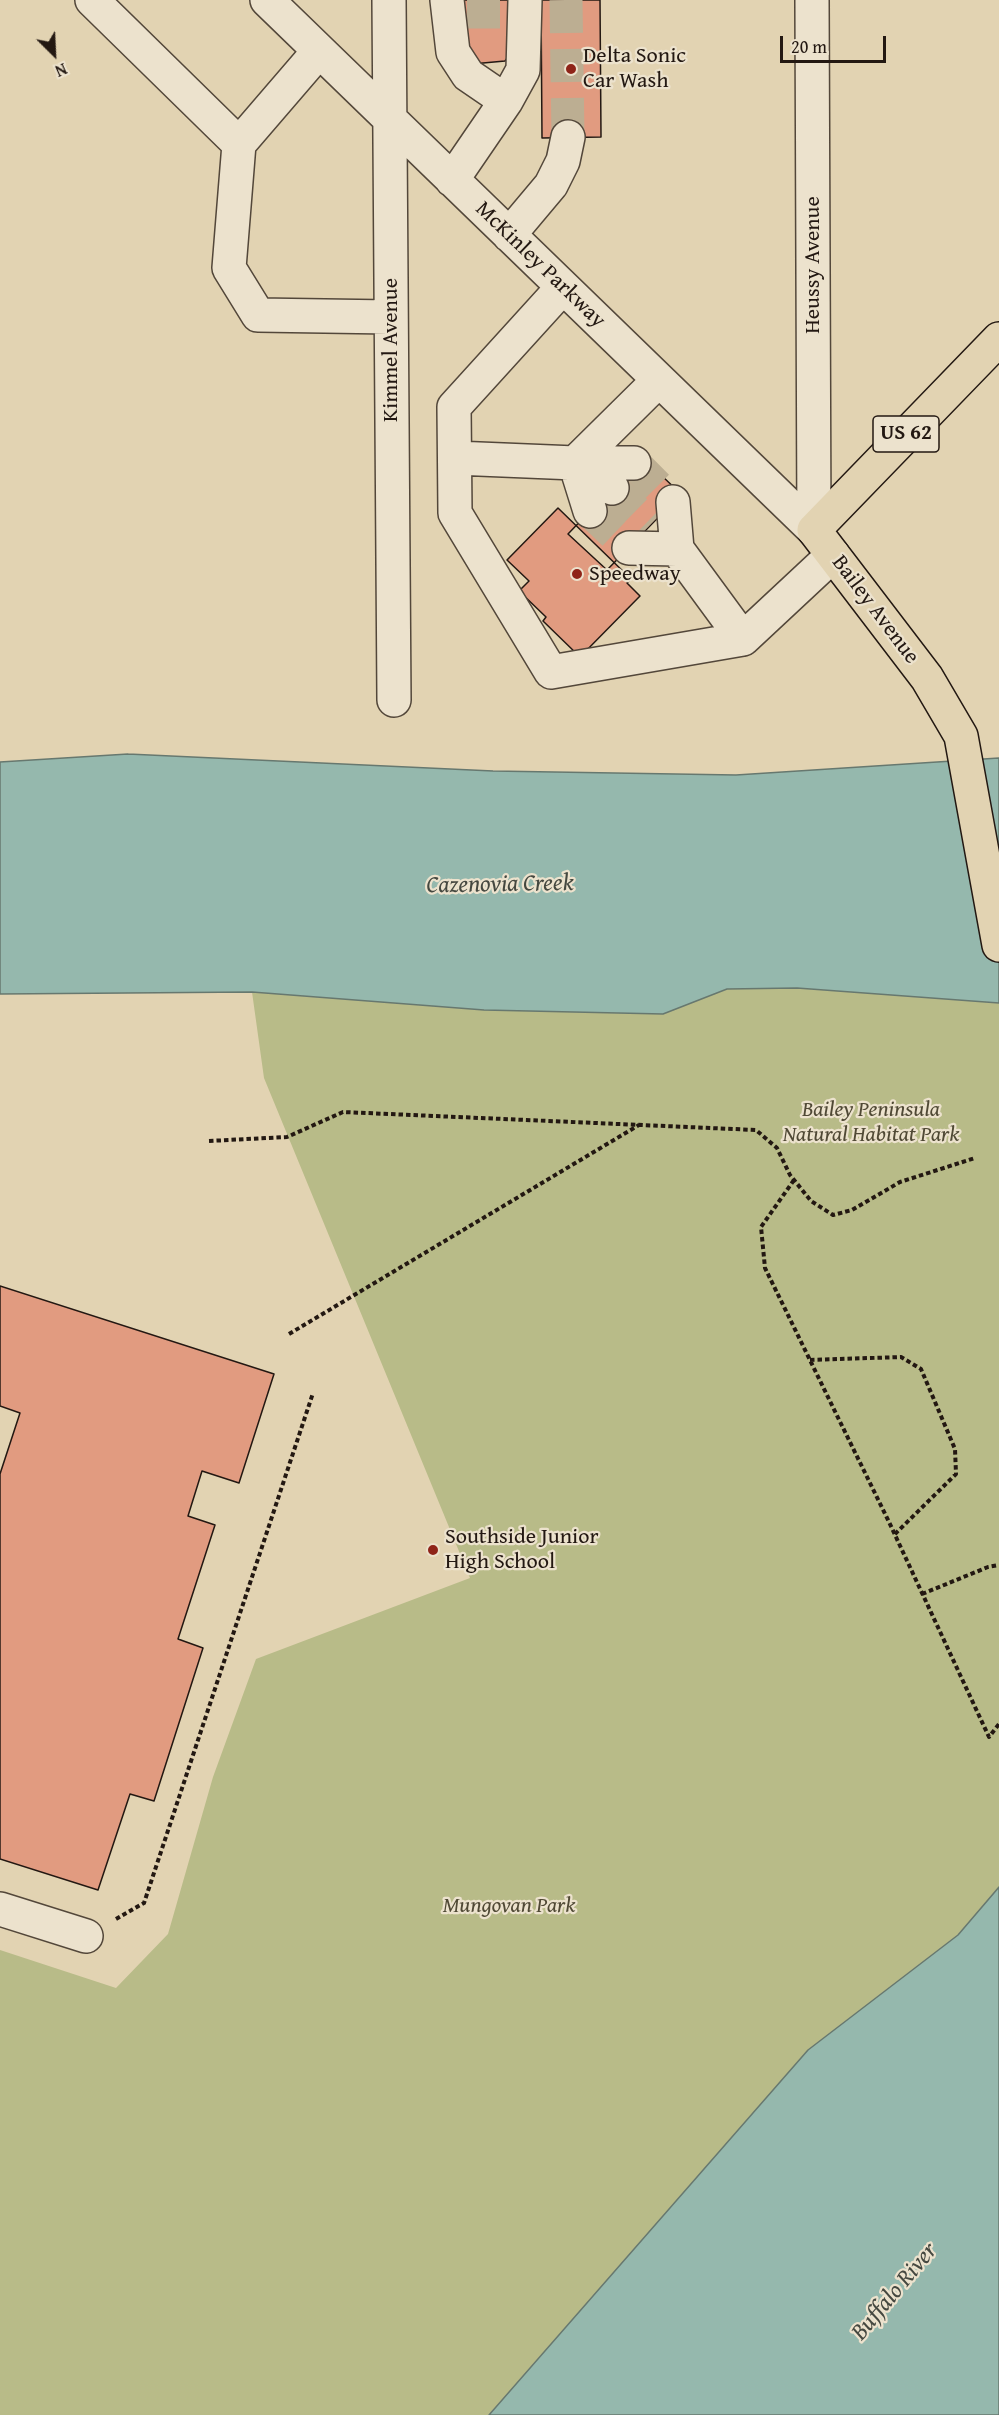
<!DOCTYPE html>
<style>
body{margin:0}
#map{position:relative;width:999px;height:2415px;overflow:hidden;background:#e2d3b2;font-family:"Gentium Book Plus",serif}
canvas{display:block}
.north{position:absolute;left:24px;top:24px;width:60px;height:60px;-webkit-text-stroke:4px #ece2cd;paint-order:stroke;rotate:156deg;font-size:16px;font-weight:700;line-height:24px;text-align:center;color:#231812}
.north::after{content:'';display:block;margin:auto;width:21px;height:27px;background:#231812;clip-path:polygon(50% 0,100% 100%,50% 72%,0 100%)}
.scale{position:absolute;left:780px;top:36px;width:106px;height:27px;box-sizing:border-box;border:3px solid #231812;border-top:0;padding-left:8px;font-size:18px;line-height:21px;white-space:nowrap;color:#231812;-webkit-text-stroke:4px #ece2cd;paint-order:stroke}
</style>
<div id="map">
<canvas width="999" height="2415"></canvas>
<div class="north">N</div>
<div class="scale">20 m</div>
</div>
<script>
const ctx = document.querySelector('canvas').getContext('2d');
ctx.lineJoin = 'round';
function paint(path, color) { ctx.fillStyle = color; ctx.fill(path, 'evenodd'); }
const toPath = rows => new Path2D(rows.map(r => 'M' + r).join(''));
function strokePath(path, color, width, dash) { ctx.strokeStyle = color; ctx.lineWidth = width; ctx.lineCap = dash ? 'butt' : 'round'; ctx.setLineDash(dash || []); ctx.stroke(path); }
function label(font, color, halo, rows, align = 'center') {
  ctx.font = font + ' "Gentium Book Plus",serif'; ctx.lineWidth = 4.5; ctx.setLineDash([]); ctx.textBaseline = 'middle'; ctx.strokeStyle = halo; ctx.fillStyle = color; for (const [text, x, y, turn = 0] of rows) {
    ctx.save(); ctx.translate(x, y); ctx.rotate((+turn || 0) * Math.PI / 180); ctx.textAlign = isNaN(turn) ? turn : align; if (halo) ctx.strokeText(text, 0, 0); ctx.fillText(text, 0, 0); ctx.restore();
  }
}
const green = toPath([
 [797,988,999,1003,999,1887,958,1935,808,2050,489,2415,0,2415,0,1950,116,1988,168,1934,213,1777,256,1659,470,1578,264,1078,252,992,484,1010,663,1014,727,989]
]);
const water = toPath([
 [128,754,493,771,736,775,999,758,999,1003,797,988,727,989,663,1014,484,1010,252,992,0,994,0,762,128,754],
 [999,1887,999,2415,489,2415,808,2050,958,1935,999,1887]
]);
const building = toPath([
 [462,0,509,0,510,54,505,61,472,64,465,59,462,0],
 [541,0,600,0,601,137,542,138,541,0],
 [642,457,681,494,607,570,568,534,642,457],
 [558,508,631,579,627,583,640,596,580,657,543,621,546,617,519,591,529,581,507,560,558,508],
 [0,1286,274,1374,239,1483,202,1471,188,1516,215,1525,178,1639,203,1648,154,1801,130,1794,98,1890,0,1859,0,1474,20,1413,0,1406,0,1286]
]);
const minorTunnel = toPath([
 [566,0,568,137],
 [467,12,512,12],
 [634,463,673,502],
 [612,488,650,525],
 [590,511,629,548]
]);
const path = toPath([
 [209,1141,287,1137,343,1112,756,1130,777,1148,790,1175,811,1201,833,1215,852,1210,900,1182,975,1158],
 [794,1180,761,1227,765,1268,889,1522,989,1737,999,1724],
 [289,1334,639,1125],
 [810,1360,901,1357,921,1369,955,1449,956,1474,894,1535],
 [922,1594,988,1567,999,1565],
 [116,1919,144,1903,313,1393]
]);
const minor = toPath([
 [92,0,239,144],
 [267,0,814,530],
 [389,0,394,700],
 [447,0,453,52,468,75,506,101],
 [812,0,814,530],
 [319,51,239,144,229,268,258,315,391,317],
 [452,180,506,101,523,70,525,0],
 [509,235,551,185,563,161,568,137],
 [563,287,454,407,455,513,551,672,743,639,833,555],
 [455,458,575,463,612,488],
 [575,463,590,511],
 [634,463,575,463,659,380],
 [673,502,677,549,743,639],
 [629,548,677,549],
 [0,1909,86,1936]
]);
const major = toPath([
 [999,339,814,530,927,678,961,736,999,945]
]);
const markers = [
 [571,69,6,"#8f2418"],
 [577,574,6,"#8f2418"],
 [433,1550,6,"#8f2418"]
];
const shields = [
 [906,434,66]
];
const shieldNames = [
 ["US 62",906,434]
];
const poiNames = [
 ["Delta Sonic",583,56],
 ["Car Wash",583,81],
 ["Speedway",589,574],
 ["Southside Junior",445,1537],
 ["High School",445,1562]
];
const streetNames = [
 ["McKinley Parkway",540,265,44],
 ["Heussy Avenue",813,265,-90],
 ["Kimmel Avenue",391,350,-90],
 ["Bailey Avenue",875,610,53]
];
const parkNames = [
 ["Bailey Peninsula",871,1110],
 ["Natural Habitat Park",871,1135],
 ["Mungovan Park",509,1906]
];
const waterNames = [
 ["Cazenovia Creek",500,885,-1],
 ["Buffalo River",895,2292,-50]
];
paint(green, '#b8bb88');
paint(water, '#95b8ad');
strokePath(water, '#67786f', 1.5);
paint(building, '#e19b80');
strokePath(building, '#231812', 1.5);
strokePath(minorTunnel, '#bcae92', 33, [33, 16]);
strokePath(minor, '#53473a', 36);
strokePath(major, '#231812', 36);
strokePath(path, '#231812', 4, [4.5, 3]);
strokePath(minor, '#ece2cd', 33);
strokePath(major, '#e2d3b2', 33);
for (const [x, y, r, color] of markers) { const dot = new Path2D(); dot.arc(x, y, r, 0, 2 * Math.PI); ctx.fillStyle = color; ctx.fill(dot); strokePath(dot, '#ece2cd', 2); }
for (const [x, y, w] of shields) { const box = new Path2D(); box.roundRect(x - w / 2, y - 18, w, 36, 4.5); ctx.fillStyle = '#ece2cd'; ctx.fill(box); strokePath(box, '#231812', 1.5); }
label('bold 21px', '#231812', null, shieldNames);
label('22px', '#231812', '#ece2cd', poiNames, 'left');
label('22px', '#231812', '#ece2cd', streetNames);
label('italic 22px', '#504935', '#ece2cd', parkNames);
label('italic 24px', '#454840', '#ece2cd', waterNames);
</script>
